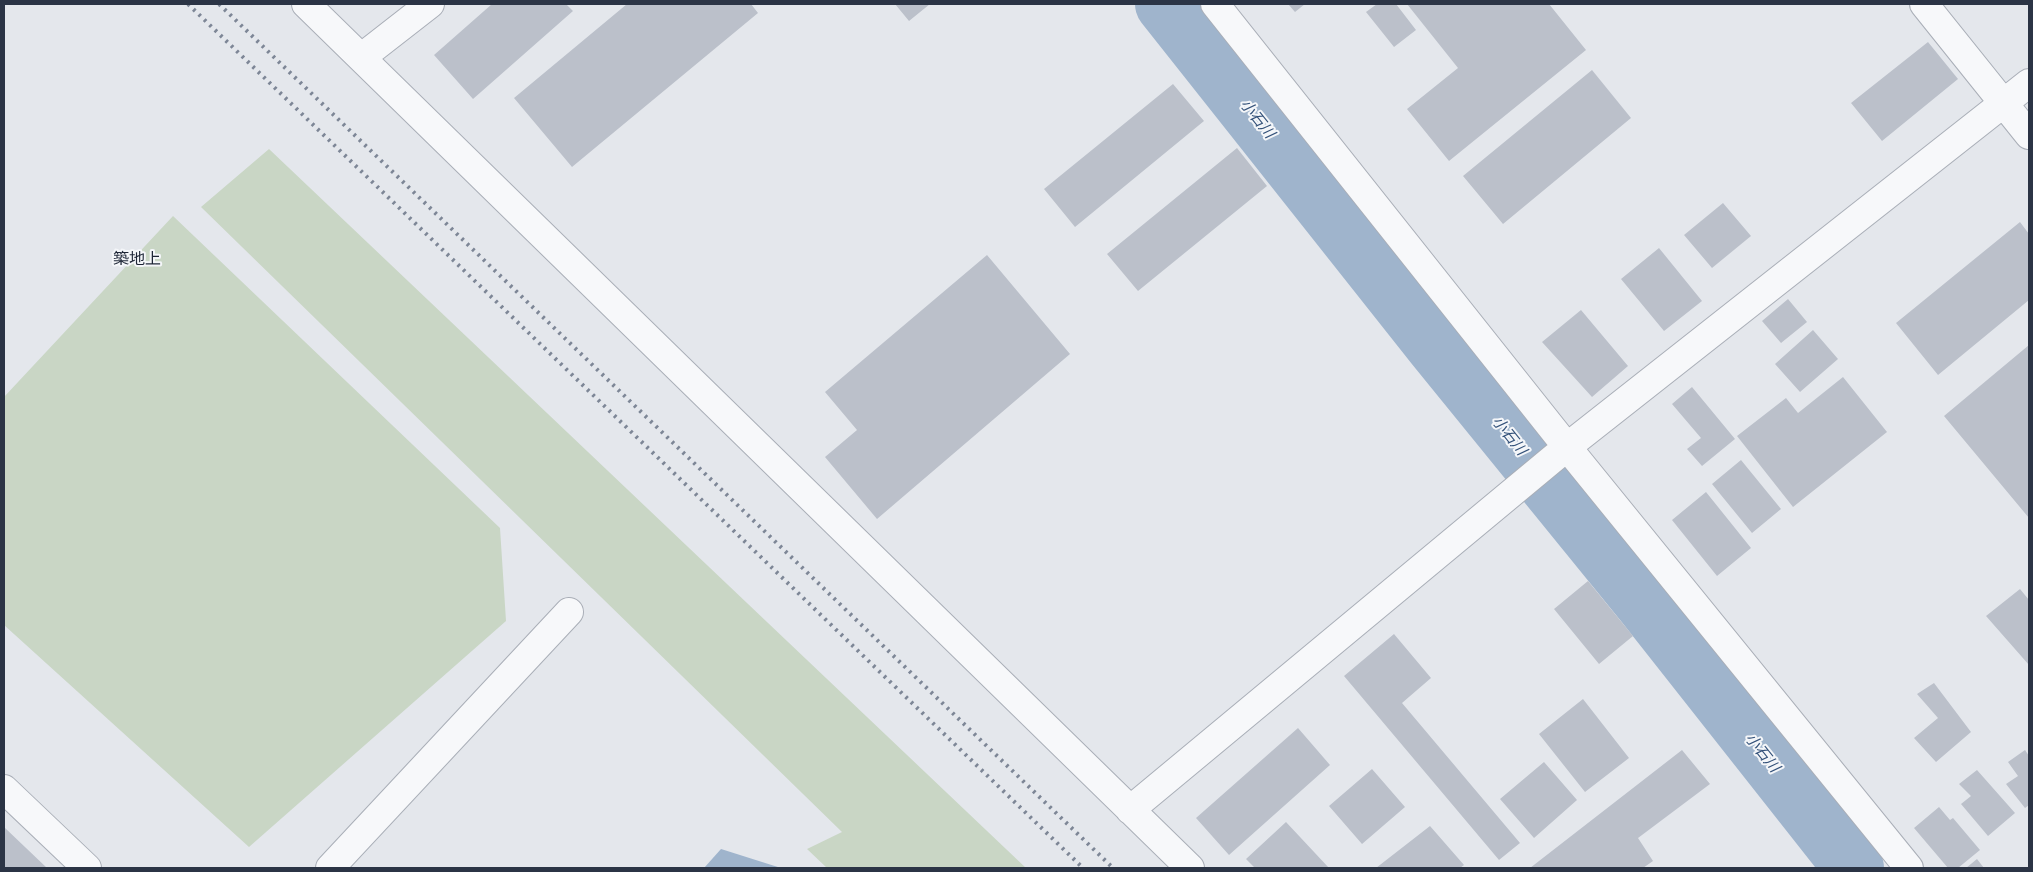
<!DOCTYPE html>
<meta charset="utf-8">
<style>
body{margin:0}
#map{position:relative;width:2033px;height:872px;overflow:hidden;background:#e4e7ec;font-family:Figtree,sans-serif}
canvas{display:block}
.frame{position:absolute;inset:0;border:5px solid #2b3445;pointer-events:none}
</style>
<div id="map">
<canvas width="2033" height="872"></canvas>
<div class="frame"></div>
</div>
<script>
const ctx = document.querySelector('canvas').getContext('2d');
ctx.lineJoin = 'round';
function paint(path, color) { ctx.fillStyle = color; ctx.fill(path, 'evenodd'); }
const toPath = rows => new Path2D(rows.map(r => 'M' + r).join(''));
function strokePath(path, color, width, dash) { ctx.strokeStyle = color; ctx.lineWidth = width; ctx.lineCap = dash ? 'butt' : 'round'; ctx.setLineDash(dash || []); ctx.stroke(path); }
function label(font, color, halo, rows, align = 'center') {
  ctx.font = font + ' Figtree,"Noto Sans JP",sans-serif'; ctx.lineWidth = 4; ctx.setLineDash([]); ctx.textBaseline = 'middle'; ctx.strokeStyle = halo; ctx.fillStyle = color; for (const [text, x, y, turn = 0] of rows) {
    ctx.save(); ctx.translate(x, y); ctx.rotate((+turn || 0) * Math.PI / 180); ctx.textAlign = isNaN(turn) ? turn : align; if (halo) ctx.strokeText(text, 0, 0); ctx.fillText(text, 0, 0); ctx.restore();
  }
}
const green = toPath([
 [269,149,1026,868,827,868,807,849,842,832,201,207],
 [173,216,500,528,506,621,249,847,4,625,4,397]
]);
const water = toPath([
 [721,849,781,868,704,868]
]);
const river = toPath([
 [1165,4,1436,346,1645,603,1854,868]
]);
const building = toPath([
 [492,4,566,4,573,11,473,99,434,55],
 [627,4,751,4,758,13,572,167,514,98],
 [895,4,930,4,909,21],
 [1288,4,1305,4,1295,12],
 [1377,4,1396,4,1416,30,1394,47,1366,12],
 [1407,4,1549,4,1586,50,1449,161,1407,109,1458,68],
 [1928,42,1958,79,1882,141,1851,103],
 [1592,70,1631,118,1503,224,1463,176],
 [1173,84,1204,121,1075,227,1044,189],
 [1237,148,1267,186,1138,291,1107,254],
 [1723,203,1751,236,1712,268,1684,235],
 [2020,222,2029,234,2029,300,1938,375,1896,323],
 [1659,248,1702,301,1664,331,1621,279],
 [987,255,1070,354,877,519,825,457,857,430,825,392],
 [1788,299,1807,322,1781,343,1762,321],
 [1581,310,1628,366,1592,397,1542,342],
 [1813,330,1838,359,1800,392,1775,364],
 [2029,345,2029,518,1944,416],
 [1843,377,1887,432,1793,507,1737,436,1786,398,1798,413],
 [1692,387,1735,439,1702,466,1687,449,1701,438,1672,404],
 [1741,460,1781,509,1752,533,1712,484],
 [1706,492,1751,548,1717,576,1672,520],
 [1588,581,1633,636,1599,664,1554,609],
 [2020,589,2029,600,2029,665,1986,616],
 [1394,634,1431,678,1402,703,1520,843,1499,860,1344,676],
 [1934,683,1971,732,1936,762,1914,738,1938,718,1917,694],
 [1583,699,1629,758,1585,792,1539,734],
 [1298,728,1330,765,1229,855,1196,818],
 [1682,750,1710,784,1638,838,1653,861,1643,868,1530,868],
 [2025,750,2029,756,2029,805,2025,808,2006,784,2018,776,2008,762],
 [1544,762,1577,800,1534,838,1500,799],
 [1372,769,1405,807,1362,844,1329,806],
 [1977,770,2015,813,1988,836,1961,804,1971,796,1959,784],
 [1939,807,1950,820,1953,818,1980,850,1958,868,1948,868,1914,828],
 [1286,822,1329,868,1255,868,1246,859],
 [1430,826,1464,865,1460,868,1376,868],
 [4,827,47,868,4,868],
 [1977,859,1984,868,1966,868]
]);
const minor = toPath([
 [306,4,1190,868],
 [1215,4,1567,447,1909,868],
 [1924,4,2029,135],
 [362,57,430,4],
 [4,789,87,868],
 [1130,810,1567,447,2029,83],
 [330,868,569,612]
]);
const rail = toPath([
 [188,4,1083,868],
 [219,4,1113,868]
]);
const waterNames = [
 ["小石川",1257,119,51],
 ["小石川",1509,436,51],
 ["小石川",1762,753,51]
];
const quarterNames = [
 ["築地上",137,259]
];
paint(green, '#c9d6c5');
paint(water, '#9fb4cc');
strokePath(river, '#9fb4cc', 60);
paint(building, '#bbc0ca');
strokePath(minor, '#a9aeb7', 30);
strokePath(minor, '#f7f8fa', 28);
strokePath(rail, '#7d8696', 4, [2.5, 5]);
label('italic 15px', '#34527a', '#f4f6f9', waterNames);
label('16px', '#1d2536', '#f4f6f9', quarterNames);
</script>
